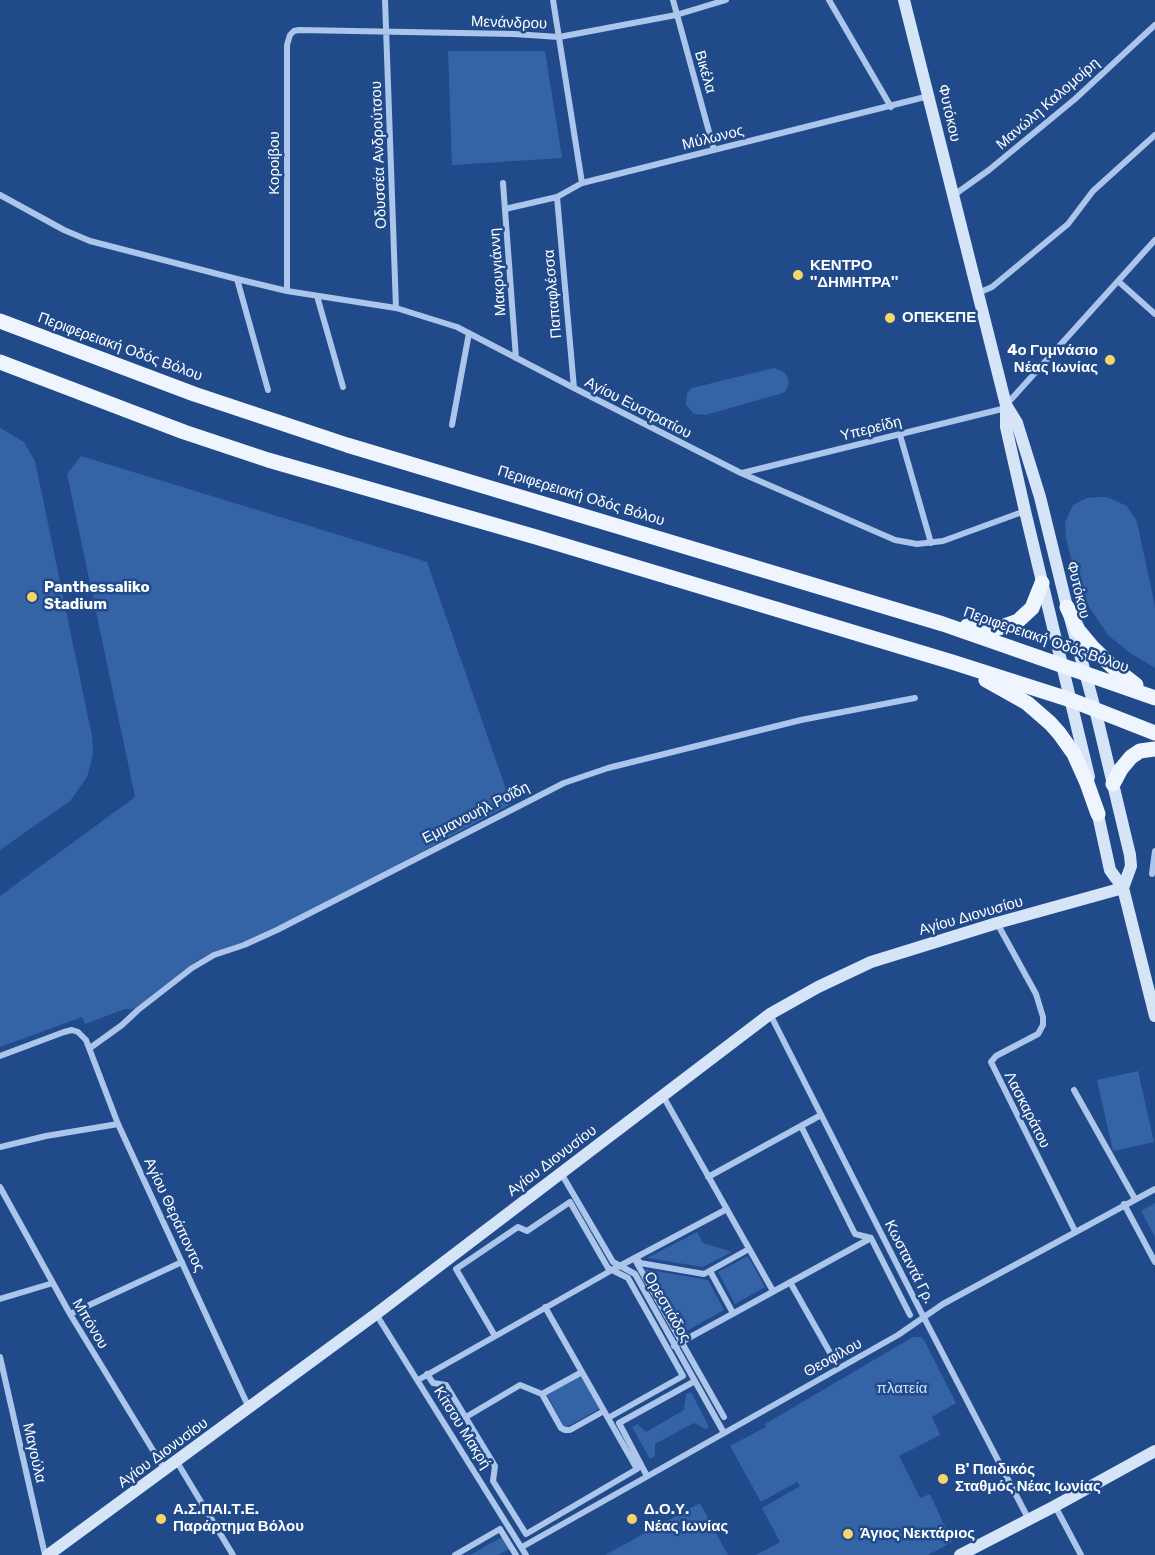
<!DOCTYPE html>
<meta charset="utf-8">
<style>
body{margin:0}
canvas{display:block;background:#204a89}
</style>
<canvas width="1155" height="1555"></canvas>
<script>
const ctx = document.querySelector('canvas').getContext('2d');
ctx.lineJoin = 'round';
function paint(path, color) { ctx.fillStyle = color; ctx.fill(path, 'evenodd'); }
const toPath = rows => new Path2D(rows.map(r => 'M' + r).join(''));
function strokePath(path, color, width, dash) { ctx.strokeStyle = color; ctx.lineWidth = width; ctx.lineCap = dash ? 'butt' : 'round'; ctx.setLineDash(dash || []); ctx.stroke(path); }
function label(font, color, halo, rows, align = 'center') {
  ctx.font = font + ' Rubik,sans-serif'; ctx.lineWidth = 5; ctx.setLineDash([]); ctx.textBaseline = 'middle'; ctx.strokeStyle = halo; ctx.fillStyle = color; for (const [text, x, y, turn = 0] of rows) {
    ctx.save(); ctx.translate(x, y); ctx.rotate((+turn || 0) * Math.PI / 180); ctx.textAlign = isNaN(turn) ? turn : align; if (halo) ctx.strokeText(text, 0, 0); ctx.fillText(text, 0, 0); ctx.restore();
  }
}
const green = toPath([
 [448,51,545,51,562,158,452,165],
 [774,368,785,373,789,382,786,391,780,394,705,415,694,414,686,405,687,393,692,388],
 [0,428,24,442,35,461,92,736,93,754,87,777,70,801,0,850],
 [81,456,427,562,511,804,296,919,251,939,210,954,196,961,141,1005,132,1009,125,1009,85,1024,82,1017,0,1047,0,896,135,797,67,474],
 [1097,497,1107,497,1127,506,1137,522,1155,606,1155,668,1130,653,1109,636,1091,610,1078,585,1066,539,1065,523,1073,505,1087,498],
 [1138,1071,1154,1142,1113,1151,1097,1080],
 [1155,1203,1155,1237,1141,1211],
 [697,1232,703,1243,732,1252,703,1267,647,1258],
 [748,1256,765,1287,735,1304,718,1272],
 [644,1269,708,1280,724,1310,681,1334],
 [913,1337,921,1337,924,1340,956,1403,932,1417,940,1435,899,1456,920,1498,930,1494,952,1542,928,1555,756,1555,780,1542,762,1508,800,1486,797,1482,761,1502,730,1446,766,1427,765,1424],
 [581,1376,599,1409,565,1428,547,1395],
 [691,1392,709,1427,705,1429,694,1423,655,1444,655,1456,650,1459,632,1427,637,1424,646,1432,684,1410,686,1394],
 [700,1503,728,1555,605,1555],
 [502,1537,509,1549,498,1555,470,1555]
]);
const street = toPath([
 [385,0,396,308],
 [553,0,582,183],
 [673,0,714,150],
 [829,0,891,107],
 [503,183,516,358],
 [0,195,64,230,90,241,237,279,287,291,396,308,457,327,574,388,741,473,895,540,917,544,943,541,1025,511],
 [954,195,989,170,1075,99,1155,25],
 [557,197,574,388],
 [505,209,557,197,582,183,929,96],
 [237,279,268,390],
 [1118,281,1155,314],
 [287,291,287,45,290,35,294,31,299,30,514,34,559,37,676,15,726,0],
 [978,293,992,287,1068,224,1093,191,1155,135],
 [317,296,343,387],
 [1006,405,1155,240],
 [452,425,469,333],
 [900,435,931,543],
 [742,473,1006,408],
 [1152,874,1155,851],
 [997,923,1036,994,1043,1017,1043,1025,1038,1034,996,1056,991,1062,1075,1231],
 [770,1014,920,1310,1029,1520],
 [90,1048,122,1025,138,1010,192,968,214,955,244,945,277,930,564,783,608,768,801,720,915,698],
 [0,1056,64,1032,72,1030,78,1032,86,1040,118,1124,249,1408],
 [1074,1090,1135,1199],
 [663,1096,773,1291],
 [801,1126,855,1234,871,1238,910,1315],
 [0,1147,46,1136,118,1124],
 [561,1173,613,1262,635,1274,724,1433],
 [708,1177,821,1115],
 [0,1187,70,1314,165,1470],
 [1124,1204,1155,1262],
 [634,1258,724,1417],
 [638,1260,640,1263,704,1274,749,1249],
 [710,1271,733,1313],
 [790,1282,833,1358],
 [0,1299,53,1283],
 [70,1314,182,1262],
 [376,1314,526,1555],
 [495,1336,456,1269,518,1227,527,1231,570,1202,608,1268,628,1278,683,1376,608,1418],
 [674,1346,871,1238],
 [0,1357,45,1555],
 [427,1374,433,1383,446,1385,495,1466,493,1481,526,1534,637,1469,545,1307],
 [418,1380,612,1270,727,1209],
 [542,1394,561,1428,565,1430,570,1430,604,1411],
 [466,1417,520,1385,542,1394,582,1372],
 [177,1462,233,1555],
 [647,1476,619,1423,695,1381],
 [1055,1506,1081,1555],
 [522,1547,898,1335,943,1304,1155,1189],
 [455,1555,500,1529,516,1555]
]);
const secondary = toPath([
 [904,0,1006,405,1017,423,1040,497,1067,607,1095,709,1130,855,1131,866,1123,888],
 [1006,408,1006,427,1025,511,1089,777],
 [1096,806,1110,870,1123,888,1155,1016],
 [48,1555,376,1314,770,1014,818,987,871,962,997,923,1123,888],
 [960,1555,1055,1506,1155,1451]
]);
const primary = toPath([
 [0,321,194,394,347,445,943,624,1155,698],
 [0,362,184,432,268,460,536,537,952,662,1071,700,1155,733],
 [1067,607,1078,630,1093,648,1114,668,1136,685],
 [967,626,999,628,1018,621,1032,608,1042,583],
 [986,680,1027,703,1050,723,1059,733,1074,754,1087,783,1098,814],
 [1113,784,1121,769,1131,757,1140,751,1155,749]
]);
const markers = [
 [798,275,6,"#f8d56b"],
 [890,318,6,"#f8d56b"],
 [1110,360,6,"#f8d56b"],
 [32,597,6,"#f8d56b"],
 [943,1479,6,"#f8d56b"],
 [161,1519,6,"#f8d56b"],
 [632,1519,6,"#f8d56b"],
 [848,1534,6,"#f8d56b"]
];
const streetNames = [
 ["Μενάνδρου",509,23,2],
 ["Βικέλα",705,72,74],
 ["Μανώλη Καλομοίρη",1048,104,-41],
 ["Φυτόκου",949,113,77],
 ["Μύλωνος",713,138,-14],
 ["Οδυσσέα Ανδρούτσου",379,155,-92],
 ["Κοροίβου",275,163,-90],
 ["Μακρυγιάννη",498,272,-94],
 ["Παπαφλέσσα",553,294,-95],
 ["Περιφερειακή Οδός Βόλου",120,347,20],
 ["Αγίου Ευστρατίου",638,408,27],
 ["Υπερείδη",871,429,-14],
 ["Περιφερειακή Οδός Βόλου",581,496,17],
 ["Φυτόκου",1078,590,76],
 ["Περιφερειακή Οδός Βόλου",1046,640,19],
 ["Εμμανουήλ Ροΐδη",476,813,-27],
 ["Αγίου Διονυσίου",971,916,-16],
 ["Λασκαράτου",1027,1110,63],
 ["Αγίου Διονυσίου",552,1161,-37],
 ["Αγίου Θεράποντος",174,1215,65],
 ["Κωσταντά Γρ.",909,1262,63],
 ["Ορεστιάδος",667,1307,60],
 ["Μπόνου",90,1324,59],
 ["Θεοφίλου",833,1358,-29],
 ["Κίτσου Μακρή",462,1428,58],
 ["Μαγούλα",34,1453,77],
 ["Αγίου Διονυσίου",163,1453,-36]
];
const poiNames = [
 ["ΚΕΝΤΡΟ",810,266],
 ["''ΔΗΜΗΤΡΑ''",810,283],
 ["ΟΠΕΚΕΠΕ",902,318],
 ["4ο Γυμνάσιο",1098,351,"right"],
 ["Νέας Ιωνίας",1098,368,"right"],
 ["Panthessaliko",44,588],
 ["Stadium",44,605],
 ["Β' Παιδικός",955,1470],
 ["Σταθμός Νέας Ιωνίας",955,1487],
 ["Α.Σ.ΠΑΙ.Τ.Ε.",173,1510],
 ["Παράρτημα Βόλου",173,1527],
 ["Δ.Ο.Υ.",644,1510],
 ["Νέας Ιωνίας",644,1527],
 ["Άγιος Νεκτάριος",860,1534]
];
const parkNames = [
 ["πλατεία",902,1389]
];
paint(green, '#3463a6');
strokePath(street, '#abc5eb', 6);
strokePath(secondary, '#d6e4f8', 12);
strokePath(primary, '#eff5fe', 15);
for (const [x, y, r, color] of markers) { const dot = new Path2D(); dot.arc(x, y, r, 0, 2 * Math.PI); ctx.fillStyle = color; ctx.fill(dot); strokePath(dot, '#204a89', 2); }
label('15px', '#fff', '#204a89', streetNames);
label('bold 15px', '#fff', '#204a89', poiNames, 'left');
label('15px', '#d0e0f8', '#204a89', parkNames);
</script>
